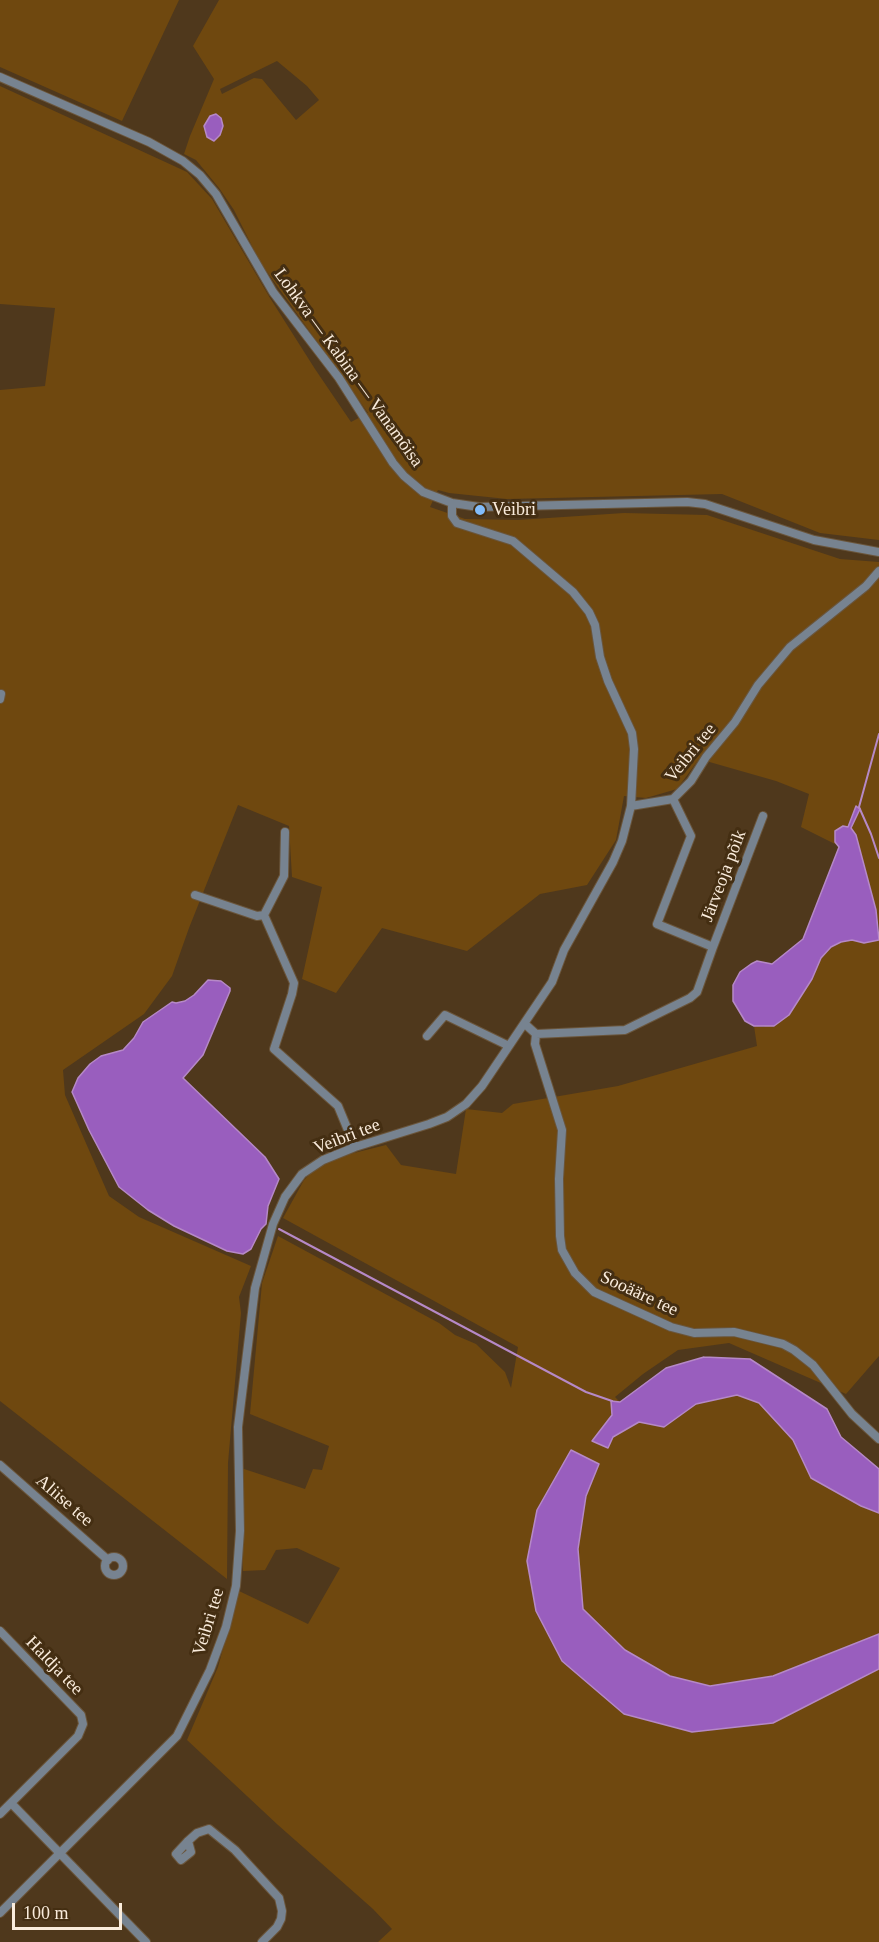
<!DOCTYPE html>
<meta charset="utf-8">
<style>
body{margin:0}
#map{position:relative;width:879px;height:1942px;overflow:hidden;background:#4f381c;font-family:Georgia,serif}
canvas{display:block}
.scale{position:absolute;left:12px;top:1903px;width:110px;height:27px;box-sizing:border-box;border:3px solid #faecdc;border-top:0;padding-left:8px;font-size:18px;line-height:21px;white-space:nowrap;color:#faecdc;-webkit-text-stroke:4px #442e12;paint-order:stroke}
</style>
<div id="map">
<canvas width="879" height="1942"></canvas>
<div class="scale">100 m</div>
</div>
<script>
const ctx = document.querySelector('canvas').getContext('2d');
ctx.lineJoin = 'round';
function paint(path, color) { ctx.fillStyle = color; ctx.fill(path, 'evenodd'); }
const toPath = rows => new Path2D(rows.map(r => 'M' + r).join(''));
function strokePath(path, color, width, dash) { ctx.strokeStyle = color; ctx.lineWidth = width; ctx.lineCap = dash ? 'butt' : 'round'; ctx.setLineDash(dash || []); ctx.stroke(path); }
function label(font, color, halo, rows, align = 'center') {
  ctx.font = font + ' Georgia,serif'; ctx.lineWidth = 6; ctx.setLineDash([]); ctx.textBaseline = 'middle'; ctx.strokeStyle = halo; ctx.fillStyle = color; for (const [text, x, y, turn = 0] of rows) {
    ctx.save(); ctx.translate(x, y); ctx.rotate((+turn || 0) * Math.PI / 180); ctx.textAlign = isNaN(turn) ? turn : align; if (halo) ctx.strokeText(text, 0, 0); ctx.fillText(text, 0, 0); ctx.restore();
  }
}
const green = toPath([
 [0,0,179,0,122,121,0,67],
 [219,0,879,0,879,540,820,533,722,494,507,499,449,493,438,490,430,507,465,519,518,520,624,513,707,515,840,559,879,562,879,928,876,910,856,835,851,828,856,806,839,846,801,827,809,794,776,781,699,759,677,789,646,798,624,796,616,840,587,885,540,894,467,951,382,928,336,993,302,979,322,887,292,877,289,826,238,805,189,928,172,976,144,1014,63,1070,65,1095,109,1196,139,1217,251,1266,239,1297,241,1313,228,1463,227,1579,0,1401,0,390,45,386,55,308,0,304,0,86,187,172,212,199,270,298,315,369,351,422,368,413,260,262,234,210,219,188,196,160,184,154,190,136,214,79,193,46],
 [277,61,307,86,319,100,296,120,262,79,254,78,222,94,220,89],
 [852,940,864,943,879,940,879,1356,846,1394,729,1343,678,1350,643,1374,615,1397,620,1402,593,1441,613,1437,639,1422,664,1426,696,1404,737,1395,759,1403,793,1440,811,1478,861,1506,879,1513,879,1634,773,1676,710,1686,670,1676,625,1650,583,1609,578,1549,586,1496,599,1464,571,1451,537,1510,562,1661,773,1723,879,1669,879,1942,378,1942,392,1929,373,1909,278,1825,187,1740,218,1667,239,1591,308,1624,340,1568,297,1548,276,1550,265,1570,243,1571,241,1468,305,1489,313,1469,322,1470,329,1446,250,1414,262,1283,278,1236,439,1323,455,1335,476,1344,505,1372,511,1388,518,1347,283,1218,304,1180,320,1164,350,1154,386,1145,401,1165,456,1174,466,1109,502,1113,513,1104,618,1086,757,1046,754,1026,764,1027,812,979,821,958,831,947,841,942]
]);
const water = toPath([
 [216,114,221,118,223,126,220,135,214,141,207,137,204,126,210,116,216,114],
 [856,806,860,809,851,828,856,835,876,910,879,940,864,943,852,940,841,942,831,947,821,958,812,979,789,1015,774,1026,754,1026,745,1021,733,1001,733,985,740,972,751,964,757,961,772,964,803,939,839,847,835,842,835,831,843,826,848,827,856,806],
 [208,980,221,981,230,988,230,991,203,1055,183,1078,265,1157,279,1179,268,1206,266,1224,261,1229,251,1249,243,1254,227,1251,174,1226,148,1210,119,1187,89,1130,72,1092,78,1078,90,1064,101,1056,123,1050,134,1038,143,1022,172,1002,176,1003,185,1001,194,995,208,980],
 [704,1357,750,1359,827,1409,841,1437,879,1469,879,1513,861,1506,811,1478,793,1440,759,1403,737,1395,696,1404,664,1427,639,1422,613,1437,608,1448,592,1441,612,1415,611,1401,620,1402,666,1368,704,1357],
 [571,1450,599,1464,586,1496,578,1549,583,1609,625,1650,670,1676,710,1686,773,1676,879,1634,879,1669,773,1723,692,1732,624,1714,562,1661,536,1611,527,1561,537,1510,571,1450]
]);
const stream = toPath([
 [879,734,859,807,871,834,879,858],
 [279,1229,586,1392,612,1401]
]);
const minor = toPath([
 [0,77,149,142,183,161,200,175,216,194,273,292,339,378,393,463,404,476,423,492,452,503,479,507,687,502,705,504,814,540,879,552],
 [452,503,452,516,457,523,513,541,573,592,589,612,595,625,600,657,608,681,632,733,634,749,631,806],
 [0,699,1,694],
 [285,832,284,876,264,915,294,983,292,994,274,1049,338,1106,355,1147],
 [195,895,257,916,264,915],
 [713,947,763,816],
 [525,1024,536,1034,535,1044,562,1130,559,1179,560,1236,562,1250,575,1273,594,1292,671,1327,694,1333,734,1332,783,1344,794,1350,813,1365,852,1414,879,1439],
 [536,1034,625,1030,690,998,697,992,713,947,657,924,691,836,673,799],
 [427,1036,445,1015,509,1046],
 [0,1465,108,1560],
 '105 1566a9 9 0 1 1 18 0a9 9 0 1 1-18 0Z',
 [0,1631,81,1715,83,1724,78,1736,0,1814],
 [11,1803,146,1942],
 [188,1841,191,1852,181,1860,176,1854,188,1841,197,1833,209,1829,235,1850,279,1898,282,1911,281,1919,277,1927,262,1942],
 [0,1913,177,1736,210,1670,226,1627,236,1586,240,1531,238,1427,255,1288,273,1224,285,1197,302,1174,323,1160,355,1147,429,1124,447,1117,466,1104,482,1086,552,982,564,950,613,862,622,841,631,806,673,799,691,781,706,757,735,722,758,685,790,647,866,586,879,571]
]);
const markers = [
 [480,510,6,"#82bcfa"]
];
const streetNames = [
 ["Lohkva — Kabina — Vanamõisa",348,368,54],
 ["Veibri tee",691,753,-51],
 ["Järveoja põik",724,876,-69],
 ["Veibri tee",347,1137,-21],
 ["Sooääre tee",639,1294,25],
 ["Aliise tee",64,1501,41],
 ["Veibri tee",209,1622,-73],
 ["Haldja tee",54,1666,46]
];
const poiNames = [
 ["Veibri",492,510]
];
paint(green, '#6f480f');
paint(water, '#995ebe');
strokePath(water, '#b689c7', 1.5);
strokePath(stream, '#b689c7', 2);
strokePath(minor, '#6a553b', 10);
strokePath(minor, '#778390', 8);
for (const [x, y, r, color] of markers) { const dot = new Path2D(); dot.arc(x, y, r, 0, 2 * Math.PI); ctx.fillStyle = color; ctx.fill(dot); strokePath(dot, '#442e12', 2); }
label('18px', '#faecdc', '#442e12', streetNames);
label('18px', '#faecdc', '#442e12', poiNames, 'left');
</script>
